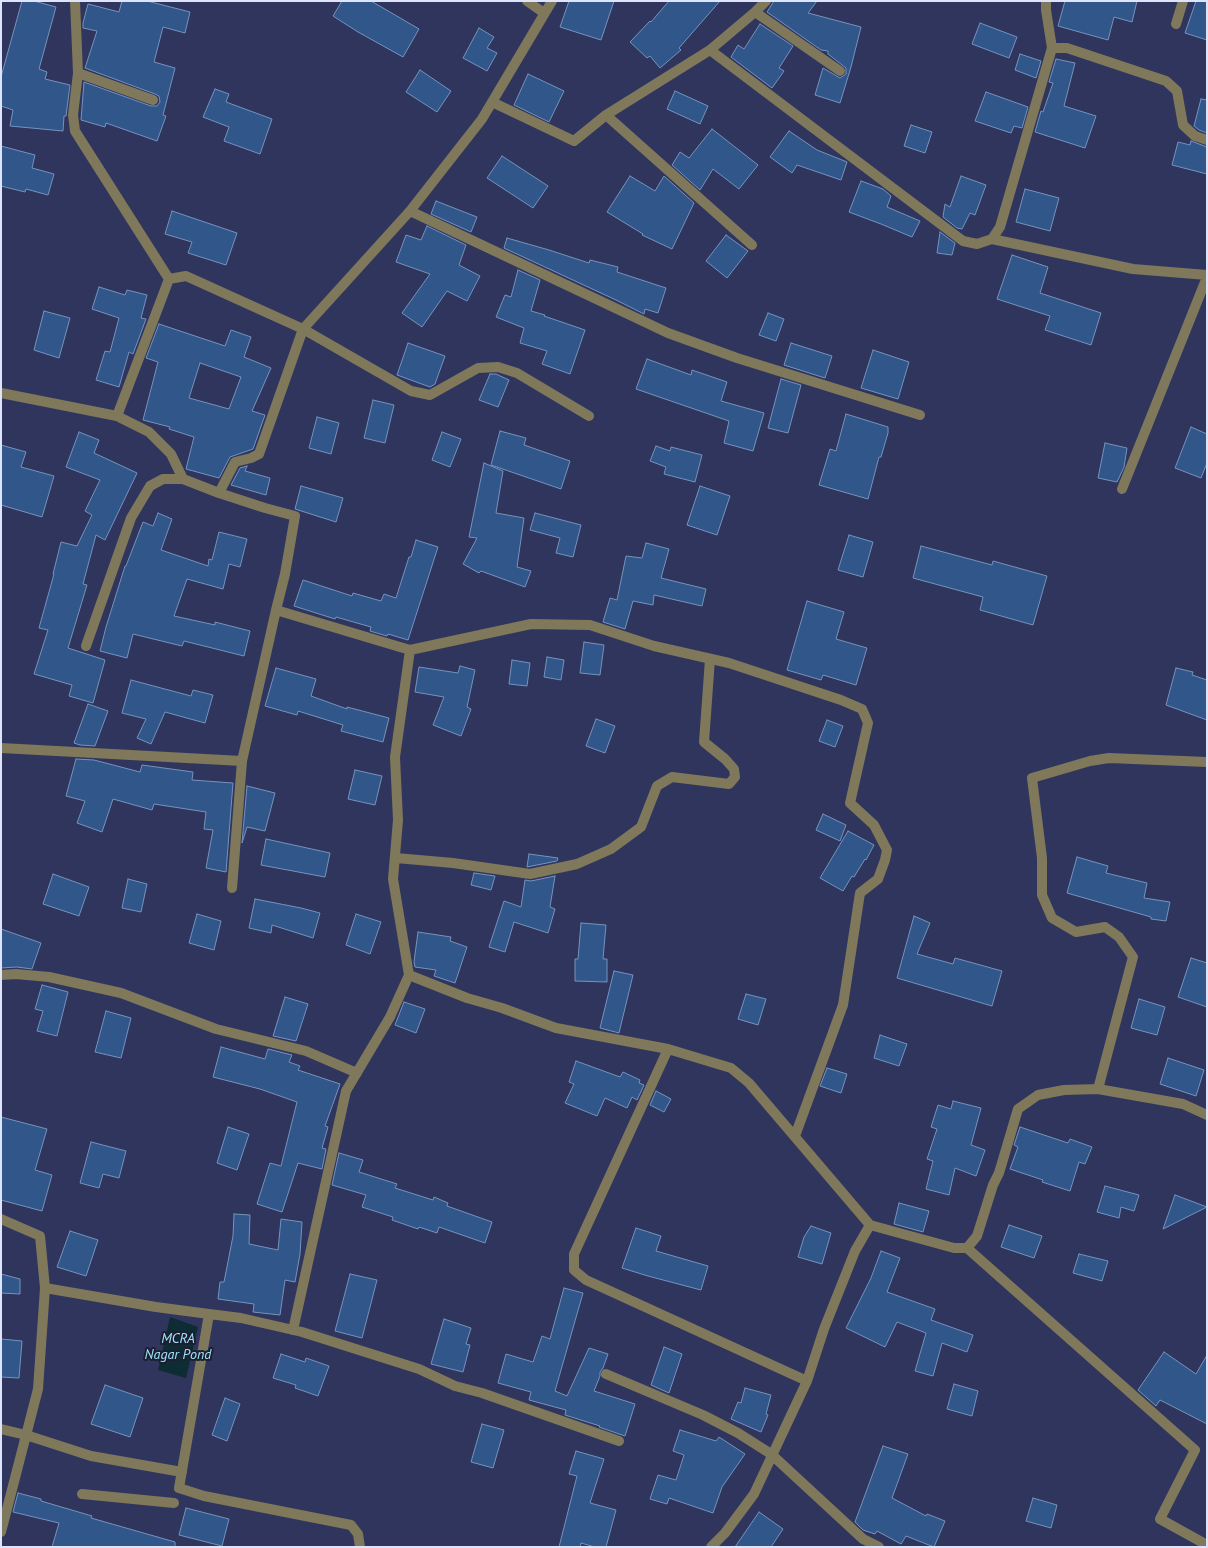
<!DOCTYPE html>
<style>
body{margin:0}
#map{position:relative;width:1208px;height:1548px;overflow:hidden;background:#30355d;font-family:"PT Sans",sans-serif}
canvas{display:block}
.frame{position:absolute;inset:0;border:2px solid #dfe4fd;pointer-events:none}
</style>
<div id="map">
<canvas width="1208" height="1548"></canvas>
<div class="frame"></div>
</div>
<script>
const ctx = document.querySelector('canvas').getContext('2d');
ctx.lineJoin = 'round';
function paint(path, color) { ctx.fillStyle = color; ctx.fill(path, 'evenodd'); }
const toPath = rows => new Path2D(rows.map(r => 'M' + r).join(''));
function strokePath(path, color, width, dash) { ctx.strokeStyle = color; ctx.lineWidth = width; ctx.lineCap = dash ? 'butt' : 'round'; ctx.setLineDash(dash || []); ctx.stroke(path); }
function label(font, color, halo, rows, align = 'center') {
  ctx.font = font + ' "PT Sans",sans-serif'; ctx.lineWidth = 4; ctx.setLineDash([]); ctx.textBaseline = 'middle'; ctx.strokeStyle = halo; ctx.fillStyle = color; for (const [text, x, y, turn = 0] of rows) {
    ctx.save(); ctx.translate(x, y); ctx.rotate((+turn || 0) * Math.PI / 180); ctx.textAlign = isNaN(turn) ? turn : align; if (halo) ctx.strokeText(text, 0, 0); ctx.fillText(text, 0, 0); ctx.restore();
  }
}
const water = toPath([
 [170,1317,198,1327,186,1378,158,1370]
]);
const building = toPath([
 [22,1,34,1,56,7,39,69,47,72,45,79,70,85,66,116,64,116,63,131,10,126,13,110,1,106,1,77,22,1],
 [122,1,147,1,190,12,185,33,163,27,154,62,175,68,163,115,166,116,157,141,106,123,105,127,81,120,84,82,151,106,157,106,160,102,159,96,155,94,85,68,97,31,83,28,83,23,88,4,119,12,122,1],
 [342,1,371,1,419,29,403,57,358,32,333,16,342,1],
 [569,1,614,1,601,40,560,27,569,1],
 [669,1,720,1,679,48,681,50,660,68,650,56,647,58,630,42,650,21,651,22,669,1],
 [774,1,817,1,808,13,861,27,851,67,840,103,815,95,823,68,840,78,846,74,846,68,828,54,828,51,821,50,767,12,774,1],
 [1065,1,1137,1,1132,22,1114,17,1108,40,1058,26,1065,1],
 [1196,1,1207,1,1207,40,1185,33,1196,1],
 [980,23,1017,37,1009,58,972,44,980,23],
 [760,24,793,46,779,68,784,71,772,88,731,57,738,45,744,49,760,24],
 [479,28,494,37,487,48,497,53,487,71,463,58,479,28],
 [1020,54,1041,61,1036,78,1015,70,1020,54],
 [1056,59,1075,63,1064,106,1096,116,1085,148,1035,132,1041,111,1043,112,1053,83,1049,82,1056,59],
 [420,70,451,91,437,112,406,92,420,70],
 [528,74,564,91,549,122,514,105,528,74],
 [215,89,229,94,226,102,272,119,260,154,224,141,229,127,203,117,215,89],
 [675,91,708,106,700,124,667,109,675,91],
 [986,92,1028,107,1022,128,1014,126,1011,133,975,121,986,92],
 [1201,99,1207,100,1207,133,1199,130,1194,126,1201,99],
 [911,125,932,132,925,153,904,146,911,125],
 [712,129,758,165,739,189,713,169,700,190,672,165,680,152,689,158,712,129],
 [789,131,817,150,847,162,841,180,797,165,792,173,770,157,789,131],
 [1191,141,1207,147,1207,174,1172,165,1178,142,1190,145,1191,141],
 [1,146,35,155,32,168,54,174,48,195,26,189,25,192,1,186,1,146],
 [502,156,548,186,533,208,487,178,502,156],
 [630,176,655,191,664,176,694,203,672,249,642,235,643,234,607,212,630,176],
 [961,176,986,185,975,215,970,213,962,229,957,228,943,217,945,204,950,207,961,176],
 [861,181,883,189,891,196,887,207,920,221,912,237,881,224,849,212,861,181],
 [1025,189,1059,198,1050,231,1016,222,1025,189],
 [436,201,477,217,471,232,431,214,436,201],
 [172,211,237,233,226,265,188,253,192,242,165,234,172,211],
 [427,226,466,245,459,265,480,276,467,301,447,291,422,327,402,313,430,274,396,262,406,235,421,240,427,226],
 [940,232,955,243,952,255,937,253,940,232],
 [726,235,748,251,727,278,706,261,726,235],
 [507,238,549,250,589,263,590,260,618,267,617,272,666,288,658,313,645,309,644,314,616,300,504,248,507,238],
 [1012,255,1048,267,1040,293,1101,313,1091,345,1045,330,1050,316,997,299,1012,255],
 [518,270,540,280,531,311,545,315,544,316,585,330,570,374,542,364,547,351,520,343,524,328,496,317,505,295,511,297,518,270],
 [99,287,125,295,127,290,147,295,141,318,146,319,133,354,129,352,119,387,96,380,105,351,110,352,119,318,92,309,99,287],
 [44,311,70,318,59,358,34,350,44,311],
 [768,313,784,319,776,341,759,335,768,313],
 [159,324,225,346,231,330,251,337,244,357,271,368,252,411,265,415,253,449,230,457,219,478,186,469,194,437,169,429,170,427,143,420,158,362,146,358,159,324],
 [200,363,241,377,229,409,189,398,200,363],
 [408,343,445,356,435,384,430,387,397,375,408,343],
 [791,343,832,356,825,378,784,365,791,343],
 [873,350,909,362,898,399,861,388,873,350],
 [647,359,691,375,692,370,727,382,721,401,764,413,753,451,724,443,729,421,636,389,647,359],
 [490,374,496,374,509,380,498,407,479,400,490,374],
 [781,379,801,385,788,433,768,428,781,379],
 [373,400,394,405,385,443,364,438,373,400],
 [846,414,888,427,888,433,881,457,879,457,868,499,819,485,830,449,836,451,846,414],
 [317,417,339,423,331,454,309,448,317,417],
 [1191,427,1207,434,1207,463,1201,478,1175,468,1191,427],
 [500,431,526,438,524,445,570,461,561,489,491,465,500,431],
 [79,432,99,440,94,453,137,473,105,540,96,535,83,584,87,585,68,648,105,660,93,703,69,696,72,685,34,674,48,630,39,628,54,574,53,574,61,542,77,546,92,515,85,511,100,480,66,467,79,432],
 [442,432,461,439,450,467,432,460,442,432],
 [1105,443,1127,448,1124,467,1117,482,1098,478,1105,443],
 [1,445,26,452,21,467,54,476,42,517,1,505,1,445],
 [656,446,670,451,671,447,702,455,695,482,664,474,666,467,650,461,656,446],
 [484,463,503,471,496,513,524,518,517,567,531,571,525,587,481,571,479,573,463,564,477,538,469,537,484,463],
 [247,466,245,471,270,478,266,495,231,485,240,468,247,466],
 [301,486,343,498,336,522,295,509,301,486],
 [700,486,730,496,717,535,687,525,700,486],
 [158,513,172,519,161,550,208,566,209,559,212,560,219,532,247,539,240,567,229,564,223,589,187,579,174,616,215,625,215,622,250,631,244,656,184,641,182,646,133,634,127,658,100,651,106,627,125,566,126,566,143,522,153,526,158,513],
 [535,513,581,525,573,557,556,553,560,538,530,530,535,513],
 [849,535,873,542,863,577,838,570,849,535],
 [416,540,438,547,408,640,388,634,387,636,370,631,371,627,336,617,335,619,294,606,303,580,352,596,353,593,381,601,384,594,396,598,409,557,411,557,416,540],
 [646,543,669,549,661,578,706,589,702,606,654,595,653,605,633,601,625,629,603,622,610,598,617,600,626,556,642,558,646,543],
 [921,546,992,565,993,561,1047,576,1033,625,980,610,983,597,913,578,921,546],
 [807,601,844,612,836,639,867,648,856,685,823,675,821,680,787,670,807,601],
 [584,642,604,645,600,675,580,673,584,642],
 [547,657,564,660,561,680,544,677,547,657],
 [512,660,530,663,527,686,509,684,512,660],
 [460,666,475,670,467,707,471,709,461,736,433,725,444,697,415,692,419,667,458,673,460,666],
 [276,668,316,679,311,696,347,709,347,707,389,718,383,742,341,731,343,725,298,711,297,715,265,706,276,668],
 [1176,668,1193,672,1192,675,1207,680,1207,720,1166,705,1176,668],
 [131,680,191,696,193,690,213,695,205,723,165,712,151,744,137,738,146,719,122,713,131,680],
 [88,704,108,711,95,746,80,745,74,743,88,704],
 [596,719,615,726,605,753,586,746,596,719],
 [827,720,843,726,835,747,819,741,827,720],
 [76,759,94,760,140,772,142,765,193,772,192,780,233,783,226,872,206,868,213,830,204,829,206,812,154,804,152,810,113,799,102,832,77,823,85,801,66,796,76,759],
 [355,770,382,776,375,805,348,799,355,770],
 [247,786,275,793,265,831,247,827,242,843,247,786],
 [823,814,846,825,840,841,816,830,823,814],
 [848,831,874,845,866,860,865,859,854,877,852,876,843,891,820,878,848,831],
 [266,839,330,853,325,877,261,865,266,839],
 [529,854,558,858,557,861,527,867,529,854],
 [1077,857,1108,866,1106,873,1147,883,1144,898,1170,902,1166,921,1151,919,1151,917,1067,893,1077,857],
 [474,873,495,876,491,890,471,885,474,873],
 [53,874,89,887,79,916,43,904,53,874],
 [555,876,550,907,555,909,548,933,514,922,505,952,489,947,504,901,521,907,525,880,531,881,555,876],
 [128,879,147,884,141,912,122,908,128,879],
 [255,899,301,908,320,913,313,938,272,925,271,933,249,928,255,899],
 [197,914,221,921,214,950,189,943,197,914],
 [356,914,381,922,370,954,346,945,356,914],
 [914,916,930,923,917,954,953,964,955,958,1002,971,992,1006,897,978,914,916],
 [581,923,606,925,603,959,607,959,607,982,575,981,575,959,578,959,581,923],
 [1,929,41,943,32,969,17,967,1,968,1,929],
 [418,932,451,937,450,941,467,947,455,983,434,976,436,970,415,967,414,962,418,932],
 [1191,958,1207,963,1207,1007,1178,997,1191,958],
 [614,971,633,975,619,1033,600,1028,614,971],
 [42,985,68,992,57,1036,37,1031,43,1011,35,1009,42,985],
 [746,994,766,999,758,1025,738,1019,746,994],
 [285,997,308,1004,296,1041,273,1036,285,997],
 [1139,999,1165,1007,1157,1035,1131,1028,1139,999],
 [404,1002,425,1009,416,1033,395,1025,404,1002],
 [106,1011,131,1018,121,1058,95,1052,106,1011],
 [880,1035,907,1044,899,1066,874,1058,880,1035],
 [221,1047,265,1059,268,1049,292,1055,289,1062,300,1066,298,1070,340,1084,325,1126,328,1127,322,1148,326,1149,322,1169,298,1163,282,1212,257,1204,270,1163,281,1166,297,1102,260,1089,213,1077,221,1047],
 [1168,1058,1204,1070,1196,1096,1160,1084,1168,1058],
 [576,1061,620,1077,623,1072,640,1080,639,1083,644,1085,637,1100,632,1097,627,1108,605,1098,597,1116,565,1103,574,1084,569,1082,576,1061],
 [827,1068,847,1074,841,1093,820,1086,827,1068],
 [656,1091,671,1099,664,1112,650,1105,656,1091],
 [953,1101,981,1108,971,1145,985,1150,976,1176,955,1168,949,1195,926,1189,933,1161,927,1159,937,1129,931,1127,938,1105,951,1109,953,1101],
 [1,1117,47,1129,35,1170,52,1175,42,1211,1,1200,1,1117],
 [228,1127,249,1134,237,1170,217,1163,228,1127],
 [1020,1127,1068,1143,1070,1139,1092,1147,1085,1164,1079,1162,1070,1191,1042,1182,1043,1180,1010,1169,1018,1147,1014,1145,1020,1127],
 [91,1142,126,1151,119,1178,103,1174,99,1188,80,1183,91,1142],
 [339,1153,363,1160,359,1172,397,1184,395,1188,433,1200,434,1197,448,1203,447,1206,492,1222,485,1243,439,1227,437,1233,419,1227,418,1229,392,1220,393,1217,362,1207,366,1195,332,1185,339,1153],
 [1105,1186,1139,1195,1134,1211,1121,1207,1119,1218,1097,1212,1105,1186],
 [1175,1195,1207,1207,1163,1229,1175,1195],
 [899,1203,929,1211,923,1232,894,1224,899,1203],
 [234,1214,250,1215,249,1244,278,1250,281,1219,302,1222,300,1254,295,1282,285,1280,280,1315,253,1312,254,1304,218,1299,220,1282,224,1282,233,1236,234,1214],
 [1009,1225,1042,1236,1034,1258,1001,1247,1009,1225],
 [811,1226,831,1233,822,1264,798,1257,804,1237,811,1226],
 [636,1228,661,1236,656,1251,708,1266,701,1290,648,1276,622,1268,636,1228],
 [70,1231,98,1240,86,1276,57,1267,70,1231],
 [881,1251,900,1258,887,1292,935,1309,931,1320,973,1335,967,1352,942,1343,933,1376,915,1371,926,1333,897,1322,885,1347,846,1328,871,1278,881,1251],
 [1079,1254,1108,1261,1102,1281,1073,1273,1079,1254],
 [1,1274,20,1279,20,1294,1,1293,1,1274],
 [350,1274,377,1280,362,1338,335,1331,350,1274],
 [564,1288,583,1293,555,1391,567,1396,589,1348,608,1354,603,1368,600,1372,600,1376,594,1391,635,1404,625,1436,599,1427,600,1426,565,1415,566,1410,529,1400,531,1392,498,1383,506,1354,533,1362,542,1336,550,1339,564,1288],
 [444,1319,471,1328,466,1344,470,1345,463,1372,431,1364,444,1319],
 [1,1339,22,1341,19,1378,1,1377,1,1339],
 [664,1347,682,1354,669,1393,651,1385,664,1347],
 [1164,1352,1196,1374,1207,1355,1207,1424,1160,1400,1156,1406,1138,1390,1164,1352],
 [281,1354,305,1362,306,1358,329,1366,318,1396,295,1388,296,1385,273,1378,281,1354],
 [954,1384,978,1391,972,1416,947,1409,954,1384],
 [105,1385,143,1398,130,1437,91,1424,105,1385],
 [745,1388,771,1395,766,1414,768,1415,761,1432,731,1419,738,1402,741,1403,745,1388],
 [225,1398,240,1404,227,1441,212,1435,225,1398],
 [482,1424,504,1430,493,1468,471,1462,482,1424],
 [680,1430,716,1441,719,1437,745,1454,722,1487,713,1513,669,1498,667,1504,650,1499,658,1475,676,1480,684,1455,673,1451,680,1430],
 [883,1446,908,1454,892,1498,926,1516,927,1514,945,1521,934,1547,906,1536,901,1544,877,1531,875,1534,863,1530,855,1522,883,1446],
 [576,1451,604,1459,590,1503,616,1510,606,1547,595,1547,581,1543,580,1547,559,1547,577,1476,569,1474,576,1451],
 [18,1493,41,1499,41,1501,92,1516,91,1518,175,1542,175,1547,52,1547,59,1523,13,1512,18,1493],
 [1033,1498,1057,1505,1051,1528,1026,1521,1033,1498],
 [186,1508,229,1519,222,1546,179,1535,186,1508],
 [759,1512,783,1529,771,1547,735,1547,759,1512]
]);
const street = toPath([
 [75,1,78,73,73,115,75,131,169,279],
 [527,1,544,13],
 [1046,1,1046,10,1052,48],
 [755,12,840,71],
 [1176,24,1183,1],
 [710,50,963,241,977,244,992,239,1000,227,1052,48,1067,48,1166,81,1177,91,1183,125,1195,136,1207,140],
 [78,73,153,100],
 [492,102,574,141,606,115,710,50,755,12,766,1],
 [606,115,752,245],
 [410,211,668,333,737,358,920,415],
 [992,239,1133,269,1207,275],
 [1,393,117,416,169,279,186,276,303,329,411,391,430,395,478,368,498,367,517,373,589,416],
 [117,416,149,432,171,454,183,479,219,493,265,508,295,516,285,574,276,610,410,650,395,757,398,820,393,879,409,975,467,998,502,1008,556,1028,668,1049,731,1068,749,1083,870,1225],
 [1122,489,1207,277],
 [219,493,235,462,251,458,259,454,303,329,410,211,482,119,552,1],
 [86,646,131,518,150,486,163,479,183,479],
 [410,650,531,624,590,625,654,646,729,663,841,700,862,709,868,723,850,803,874,825,887,850,885,860,878,879,860,893,843,1005,795,1136],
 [1,748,242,761],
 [1207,762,1109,758,1090,761,1032,778,1042,858,1042,895,1052,918,1076,932,1105,927,1119,937,1133,957,1098,1089,1183,1104,1207,1115],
 [396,858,453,863,530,874,577,864,611,849,641,827,657,786,672,777,729,784,735,777,734,769,725,759,704,742,710,659],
 [232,888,242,761,276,610],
 [1,975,16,974,49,977,121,993,216,1029,306,1051,357,1073],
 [668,1049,574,1254,574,1270,586,1280,807,1381],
 [1,1219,40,1236,45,1288,156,1307,209,1314,179,1488,204,1496,351,1525,358,1534,360,1547],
 [967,1248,1195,1450,1160,1519,1207,1545],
 [209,1314,241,1318,302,1332,419,1369,455,1386,482,1393,619,1441],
 [293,1330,346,1091,390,1017,409,975],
 [606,1374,703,1415,738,1433,771,1454,863,1539,879,1547],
 [1,1429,26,1435,91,1456,182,1472],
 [82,1494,174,1503],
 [1,1532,38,1389,45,1288],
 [711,1547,725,1533,754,1494,807,1381,824,1329,855,1251,870,1225,954,1248,967,1248,977,1236,993,1185,999,1173,1018,1109,1038,1095,1064,1090,1098,1089]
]);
const waterNames = [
 ["MCRA",178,1339],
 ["Nagar Pond",178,1355]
];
paint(water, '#0d2c33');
paint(building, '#31568a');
strokePath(building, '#7693bd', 1);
strokePath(street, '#7f785b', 10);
label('italic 14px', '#9ee4f8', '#1c1f31', waterNames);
</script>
